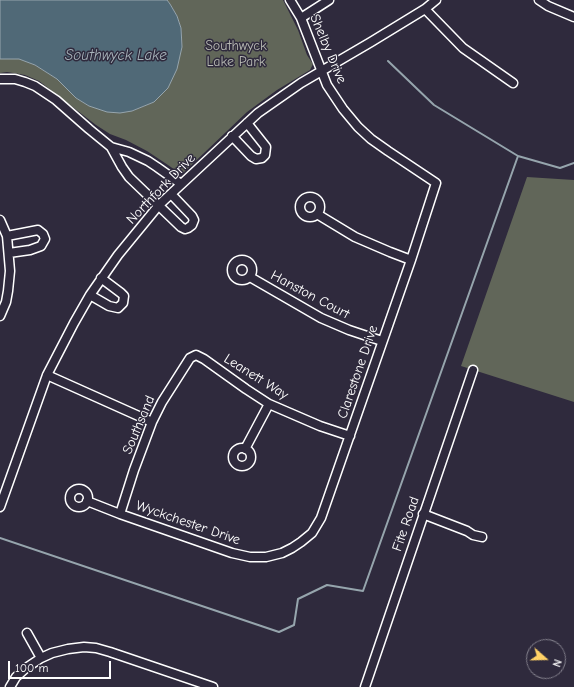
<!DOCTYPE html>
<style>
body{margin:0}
#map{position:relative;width:574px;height:687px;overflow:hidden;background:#2f2a3d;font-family:"Comic Neue",sans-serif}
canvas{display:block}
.north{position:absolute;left:526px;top:639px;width:40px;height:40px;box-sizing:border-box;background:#2f2a3d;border:1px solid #827f8b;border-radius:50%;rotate:110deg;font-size:11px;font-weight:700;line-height:16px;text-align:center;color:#fff}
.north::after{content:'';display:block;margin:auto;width:14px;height:18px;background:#ffd166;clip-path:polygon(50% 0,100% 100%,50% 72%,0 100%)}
.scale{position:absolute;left:8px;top:661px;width:103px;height:18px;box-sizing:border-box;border:2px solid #fff;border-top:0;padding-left:5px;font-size:12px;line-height:14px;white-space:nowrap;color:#fff;-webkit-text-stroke:3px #2f2a3d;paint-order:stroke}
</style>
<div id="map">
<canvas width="574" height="687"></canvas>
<div class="north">N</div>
<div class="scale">100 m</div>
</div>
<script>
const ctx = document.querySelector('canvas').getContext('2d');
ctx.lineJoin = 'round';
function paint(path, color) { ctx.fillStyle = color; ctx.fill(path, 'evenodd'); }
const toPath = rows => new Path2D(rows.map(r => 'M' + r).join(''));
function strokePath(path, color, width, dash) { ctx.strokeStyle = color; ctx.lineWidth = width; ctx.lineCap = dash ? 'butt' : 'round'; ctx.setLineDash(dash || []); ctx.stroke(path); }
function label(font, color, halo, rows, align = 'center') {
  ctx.font = font + ' "Comic Neue",sans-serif'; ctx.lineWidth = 3; ctx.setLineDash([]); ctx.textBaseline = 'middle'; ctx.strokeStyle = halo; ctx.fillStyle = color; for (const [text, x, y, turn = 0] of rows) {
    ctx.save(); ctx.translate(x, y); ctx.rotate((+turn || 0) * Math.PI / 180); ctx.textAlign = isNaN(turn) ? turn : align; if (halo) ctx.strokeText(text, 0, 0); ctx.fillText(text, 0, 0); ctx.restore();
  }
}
const green = toPath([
 [167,0,283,0,298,30,307,55,313,64,310,70,277,90,247,112,182,174,178,172,168,165,147,151,126,140,110,134,96,125,39,81,25,75,7,72,0,73,0,59,20,59,35,65,57,79,76,98,89,106,132,111,154,102,168,88,182,47,181,28,177,16,170,4],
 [527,177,574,180,574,402,461,366]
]);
const water = toPath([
 [0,0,167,0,170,4,177,16,181,28,182,47,177,69,168,88,154,102,132,111,120,113,107,112,89,106,76,98,57,79,35,65,19,59,0,59,0,0]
]);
const stream = toPath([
 [388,61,434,105,518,156,560,168,574,163],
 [0,538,279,632,294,625,298,599,327,585,363,591,518,156]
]);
const minor = toPath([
 [539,0,548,6,574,17],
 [425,9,463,48,513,83],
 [301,18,329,0],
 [0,79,15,79,25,82,35,86,56,100,89,129,111,147,129,152,148,161,157,167,181,184],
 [232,136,251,156,256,159,262,158,265,155,266,147,247,123],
 [111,147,122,167,129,177,181,227,185,229,188,228,192,225,194,220,192,216,171,194],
 '300 207a10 10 0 1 1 20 0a10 10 0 1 1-20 0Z',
 [317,214,355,237,390,252,411,260],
 [0,220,7,236,10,271,8,291,6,302,0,316],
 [7,236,38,230,43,234,45,239,41,246,30,250,9,253],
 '232 270a10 10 0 1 1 20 0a10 10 0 1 1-20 0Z',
 [250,277,321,318,349,330,382,341],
 [90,295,109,306,118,308,123,303,124,296,121,293,101,278],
 [47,375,152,422],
 '233 457a9 9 0 1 1 18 0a9 9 0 1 1-18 0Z',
 [245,449,269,404],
 '70 498a9 9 0 1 1 18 0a9 9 0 1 1-18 0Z',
 [87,501,120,514,232,553,250,557,266,557,282,553,292,548,301,542,312,533,321,518,411,260,436,183,388,151,371,139,358,127,343,109,327,85,301,18,290,0],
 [0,507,47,375,74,323,90,295,118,255,159,205,258,113,301,83,371,42,425,9,436,0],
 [120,514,134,470,152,422,162,402,190,358,196,355,204,359,246,389,269,404,320,426,350,436],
 [423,514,467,531,473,535,482,537],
 [27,633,41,658],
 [10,687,16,677,26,668,41,658,52,653,68,649,84,647,96,648,110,652,213,687],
 [365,687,473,370]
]);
const parkNames = [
 ["Southwyck",236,46],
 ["Lake Park",236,62]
];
const streetNames = [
 ["Shelby Drive",328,49,67],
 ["Northfork Drive",161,189,-46],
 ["Hanston Court",310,295,28],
 ["Clarestone Drive",358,372,-71],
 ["Leanett Way",256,377,32],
 ["Southsand",139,425,-67],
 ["Wyckchester Drive",188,523,19],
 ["Fite Road",406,524,-71]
];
const waterNames = [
 ["Southwyck Lake",116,56]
];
paint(green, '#616659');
paint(water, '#506977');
strokePath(water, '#96a5ad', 1);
strokePath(stream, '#96a5ad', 2);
strokePath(minor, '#fff', 11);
strokePath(minor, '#2f2a3d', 8);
label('14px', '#b8bab4', '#2f2a3d', parkNames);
label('14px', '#fff', '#2f2a3d', streetNames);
label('italic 15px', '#a8b4bb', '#2f2a3d', waterNames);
</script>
